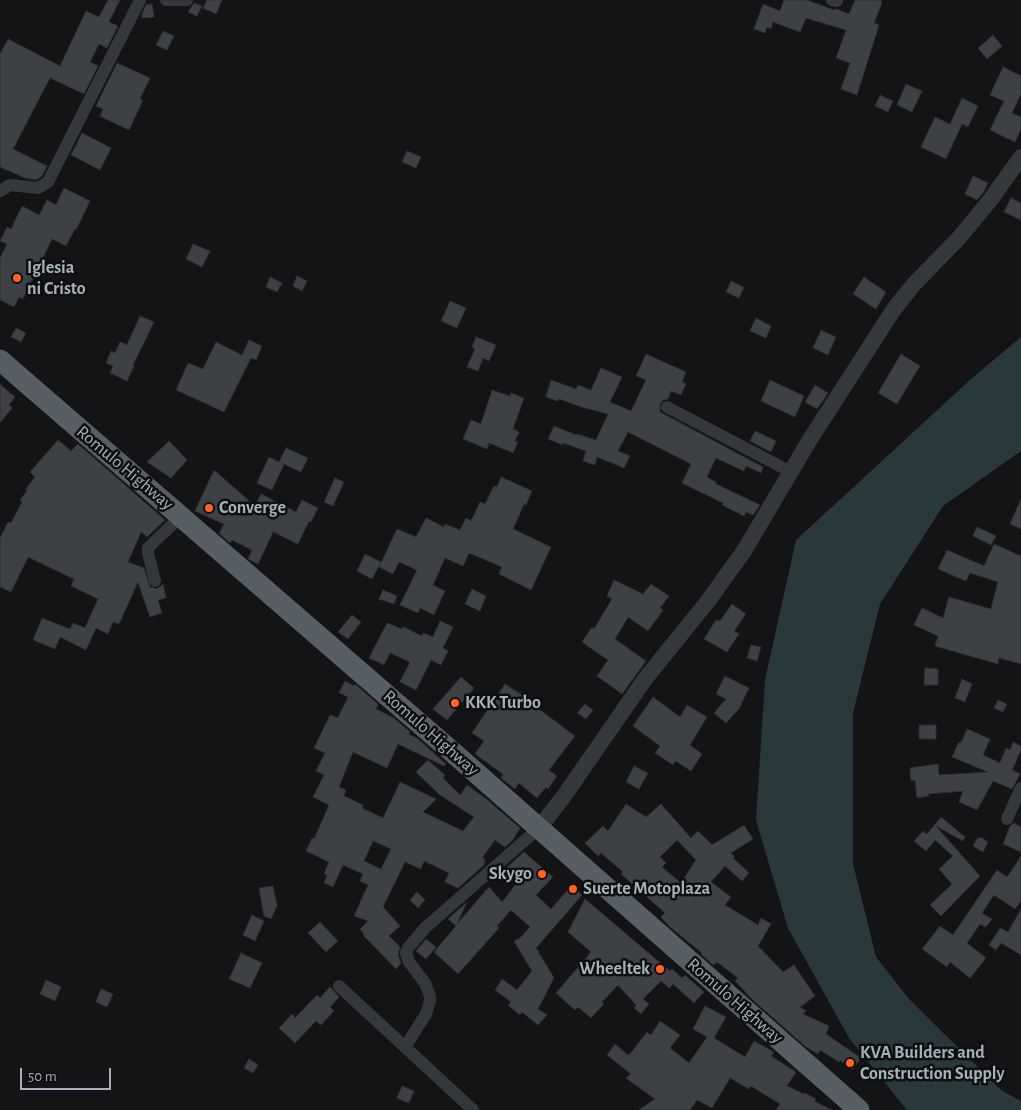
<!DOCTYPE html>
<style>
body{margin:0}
#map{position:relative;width:1021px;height:1110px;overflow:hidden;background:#141416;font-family:"Alegreya Sans",sans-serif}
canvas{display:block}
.scale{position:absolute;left:20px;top:1068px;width:91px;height:22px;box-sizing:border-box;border:2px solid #a4b1b7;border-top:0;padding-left:6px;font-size:15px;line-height:18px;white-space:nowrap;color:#a4b1b7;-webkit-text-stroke:4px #0f0f11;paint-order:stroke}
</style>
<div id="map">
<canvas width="1021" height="1110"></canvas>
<div class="scale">50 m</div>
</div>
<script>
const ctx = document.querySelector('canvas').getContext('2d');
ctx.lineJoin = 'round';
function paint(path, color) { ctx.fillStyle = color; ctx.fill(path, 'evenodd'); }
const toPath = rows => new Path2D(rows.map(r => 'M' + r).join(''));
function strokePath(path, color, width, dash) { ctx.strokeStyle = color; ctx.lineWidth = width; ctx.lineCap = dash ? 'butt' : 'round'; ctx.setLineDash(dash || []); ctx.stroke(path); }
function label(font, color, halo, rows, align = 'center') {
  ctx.font = font + ' "Alegreya Sans",sans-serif'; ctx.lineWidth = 5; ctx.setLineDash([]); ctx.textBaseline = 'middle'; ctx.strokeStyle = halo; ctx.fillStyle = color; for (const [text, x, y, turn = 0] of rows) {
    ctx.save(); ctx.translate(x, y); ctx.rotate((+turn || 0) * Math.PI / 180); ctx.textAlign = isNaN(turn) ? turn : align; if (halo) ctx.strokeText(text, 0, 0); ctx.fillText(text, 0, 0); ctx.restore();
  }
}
const water = toPath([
 [1021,337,1021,451,943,506,880,604,853,713,853,864,876,957,909,999,1001,1090,1021,1101,1021,1110,907,1110,849,1038,788,928,756,820,765,680,796,540,971,379]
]);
const building = toPath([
 [108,0,120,0,109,22,118,26,107,48,99,44,90,62,98,66,84,94,50,78,13,149,47,166,42,176,36,180,25,178,0,167,0,54,8,39,60,66,86,11,99,17,108,0],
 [207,0,222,0,216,14,203,8,207,0],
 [784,0,807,0,834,10,836,9,849,14,855,0,882,0,881,2,882,3,874,23,879,25,857,95,841,89,850,63,836,58,846,30,806,18,800,32,773,22,771,29,767,27,765,33,754,29,763,4,780,11,784,0],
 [194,3,202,6,197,16,188,12,194,3],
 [152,4,154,17,142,18,142,14,146,5,152,4],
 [163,31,174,36,167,50,156,45,163,31],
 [993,35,1002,46,987,59,978,48,993,35],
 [117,63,150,78,140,99,143,100,129,130,100,116,103,109,96,106,117,63],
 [1003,67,1021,76,1021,94,1012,113,1021,117,1021,129,1015,142,990,130,1004,101,990,95,1003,67],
 [906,84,922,91,912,112,897,105,906,84],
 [880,95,893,101,888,112,875,106,880,95],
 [962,98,978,106,968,127,962,124,946,159,921,147,935,117,950,124,962,98],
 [82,133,111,148,100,170,71,155,82,133],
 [407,151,421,157,416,168,402,162,407,151],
 [973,176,988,183,983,193,977,200,965,194,973,176],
 [64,188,90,201,76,230,75,229,66,246,52,239,23,299,19,297,14,307,0,300,0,258,7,244,0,241,7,227,11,229,22,206,39,215,47,200,56,205,64,188],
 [1011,198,1021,203,1021,220,1004,212,1011,198],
 [193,244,210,251,202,267,186,259,193,244],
 [297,276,307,281,302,291,293,286,297,276],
 [270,277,282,283,277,292,266,287,270,277],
 [864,277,886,292,876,309,853,294,864,277],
 [731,281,744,287,739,298,726,292,731,281],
 [450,301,466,308,457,328,441,321,450,301],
 [140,316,154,322,133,365,134,366,127,381,110,373,113,366,106,363,111,351,115,353,120,342,127,345,140,316],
 [756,318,771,326,766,338,750,331,756,318],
 [16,328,26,333,21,342,11,337,16,328],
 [821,330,836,337,828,355,813,348,821,330],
 [476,337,496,345,489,361,483,358,478,371,467,367,475,349,472,347,476,337],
 [249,340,262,346,256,360,251,358,224,412,176,390,188,363,203,369,216,342,242,355,249,340],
 [646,354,686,372,682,382,686,384,681,395,671,391,668,399,663,400,660,404,660,412,763,467,761,473,746,466,744,471,716,458,707,477,716,482,716,484,760,505,753,515,746,512,744,516,722,505,723,503,682,483,691,464,628,432,618,451,630,456,624,468,597,457,595,465,583,461,586,451,563,443,563,445,548,439,554,426,576,435,577,434,596,440,608,414,582,407,559,399,558,401,546,397,551,380,576,389,578,385,591,390,601,368,622,377,610,402,631,411,646,380,636,376,646,354],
 [901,354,920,366,897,404,878,393,901,354],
 [770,380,804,396,795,417,761,401,770,380],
 [0,384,15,397,9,405,12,408,0,423,0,384],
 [815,385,828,393,817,409,805,402,815,385],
 [492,390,510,396,511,393,524,398,513,429,519,432,515,441,518,442,513,453,489,443,487,449,463,439,471,420,481,424,492,390],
 [755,431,776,441,771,452,750,441,755,431],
 [58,440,71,451,78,444,165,520,147,537,141,532,128,562,144,568,150,587,157,589,163,584,166,598,158,600,162,613,150,617,138,582,119,624,113,622,108,634,96,628,86,650,60,637,55,649,33,640,42,618,70,629,73,623,85,628,98,599,71,586,74,579,28,557,11,592,0,587,0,538,8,522,11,523,22,502,20,500,27,491,25,490,35,477,30,472,58,440],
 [169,441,187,460,171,478,147,462,169,441],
 [286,448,308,458,301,472,284,464,272,490,257,483,269,457,279,462,286,448],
 [214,470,255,506,261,494,296,512,302,500,318,508,311,522,309,521,298,544,273,532,258,564,248,559,252,550,232,540,230,543,219,533,224,524,195,511,214,470],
 [501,477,532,491,526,505,524,504,513,529,551,547,531,590,499,574,502,567,469,553,463,566,445,558,433,585,445,591,434,615,420,608,418,613,400,605,417,570,399,562,393,574,379,567,397,529,416,537,426,518,444,527,445,524,460,530,466,518,471,521,480,502,485,504,494,486,497,487,501,477],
 [335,478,344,482,333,506,324,502,335,478],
 [1021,499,1021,529,1010,524,1021,499],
 [977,527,996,536,991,545,973,536,977,527],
 [994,544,1021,556,1021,664,999,658,998,664,935,646,938,636,914,625,922,608,943,618,949,597,991,609,998,582,970,573,966,581,938,569,947,550,984,566,994,544],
 [365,554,381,562,372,579,357,571,365,554],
 [614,580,643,594,651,584,669,596,660,608,663,610,648,631,628,617,615,639,646,661,622,694,597,676,608,660,582,642,592,627,594,629,612,599,607,596,614,580],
 [472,589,486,596,480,611,465,604,472,589],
 [383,590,397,596,394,604,379,599,383,590],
 [732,604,746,614,734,631,739,634,727,652,704,639,716,620,720,621,732,604],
 [352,615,361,622,348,639,338,632,352,615],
 [440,621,453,627,443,648,448,651,441,665,431,660,416,690,400,682,410,662,390,653,384,665,369,658,387,623,402,629,403,627,422,636,423,633,433,637,440,621],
 [751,645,761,647,757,661,747,658,751,645],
 [925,668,938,669,938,685,924,685,925,668],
 [725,676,749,688,739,709,726,723,714,713,726,699,716,694,725,676],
 [461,677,474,688,447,720,433,709,461,677],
 [962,679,972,684,965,702,955,698,962,679],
 [345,681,354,686,355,684,378,704,376,709,394,718,410,732,409,734,418,739,446,764,444,766,398,744,387,768,353,752,339,787,346,790,344,796,363,805,362,808,383,818,400,782,436,799,423,812,463,831,474,817,440,795,416,772,428,760,445,775,443,778,460,795,467,785,485,798,520,828,512,841,505,847,495,840,482,858,485,859,484,865,458,888,445,882,449,873,424,861,421,869,405,862,383,907,400,926,389,936,400,947,398,955,401,963,396,969,363,935,364,934,360,929,368,921,354,916,368,885,360,881,363,874,343,865,333,887,324,883,327,875,324,874,329,862,306,851,312,838,314,839,329,805,313,797,324,775,316,771,325,753,314,748,330,715,338,718,348,697,339,693,345,681],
 [373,841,391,849,381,869,364,861,373,841],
 [505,684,533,702,532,704,575,736,549,770,557,776,548,789,546,787,537,798,519,783,515,789,501,778,503,774,475,754,484,741,472,733,505,684],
 [653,697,680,717,687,705,707,717,690,745,702,754,691,771,676,761,673,765,655,753,660,746,633,726,653,697],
 [998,700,1007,704,1003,712,994,708,998,700],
 [585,704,593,710,586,719,577,713,585,704],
 [919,725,936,725,936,739,919,739,919,725],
 [967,729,990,739,983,755,1000,763,1006,748,1010,750,1013,742,1021,746,1021,750,1012,770,1020,774,1012,789,993,781,977,810,959,802,963,791,928,794,929,796,917,798,915,780,911,781,910,768,938,764,939,775,988,772,952,757,959,742,961,743,967,729],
 [634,766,648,773,639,789,626,782,634,766],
 [626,804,646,817,661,804,691,838,698,831,712,845,744,825,753,839,731,853,735,857,733,858,749,873,742,881,725,866,711,882,731,897,725,905,758,925,761,918,771,924,758,946,783,972,794,965,815,996,800,1007,806,1011,803,1014,829,1026,826,1034,861,1058,852,1070,840,1060,839,1062,820,1050,818,1054,806,1047,754,1001,735,981,738,978,717,962,713,965,701,954,702,953,669,926,661,917,665,913,621,874,623,872,601,853,598,856,585,843,603,826,608,831,626,804],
 [677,840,696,860,681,883,662,867,666,863,660,857,677,840],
 [941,817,965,837,963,841,936,826,980,876,941,916,930,905,952,884,939,869,953,856,935,840,926,851,914,841,923,831,927,834,941,817],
 [1014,823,1021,827,1021,852,1003,844,1010,826,1014,823],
 [978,838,982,838,988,842,983,852,973,846,978,838],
 [524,852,553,877,536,895,551,909,572,885,582,895,536,948,554,978,538,1009,547,1015,538,1025,522,1012,520,1015,508,1005,511,1002,495,990,502,979,517,990,532,971,514,941,520,938,530,927,511,910,497,926,499,928,458,974,434,952,456,926,448,919,467,902,457,924,489,887,502,902,517,883,503,871,524,852],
 [1021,856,1021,901,1015,909,994,895,982,913,992,919,986,927,980,924,967,943,986,958,970,978,950,962,947,967,922,949,940,926,953,935,997,870,1007,877,1021,856],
 [273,886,277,906,271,919,264,916,259,888,273,886],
 [417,892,425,900,418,908,410,900,417,892],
 [585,899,670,971,672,969,682,978,685,975,704,992,694,1003,673,984,669,988,661,981,643,999,649,1004,641,1014,634,1008,636,1005,618,985,602,1002,604,1004,591,1018,578,1007,575,1010,556,993,591,952,568,932,585,899],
 [1021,909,1021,955,1001,943,996,950,989,945,1000,928,1008,932,1021,909],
 [252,915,264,921,255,941,243,935,252,915],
 [320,922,338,941,326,952,308,933,320,922],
 [426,939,436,947,426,959,416,951,426,939],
 [241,953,262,963,250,988,229,979,241,953],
 [46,980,61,987,55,1001,40,994,46,980],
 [330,987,339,997,330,1007,334,1011,321,1025,316,1021,295,1043,279,1028,292,1014,295,1018,317,995,320,998,330,987],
 [101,989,113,994,107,1007,96,1002,101,989],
 [705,1006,726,1017,714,1038,745,1057,754,1041,774,1052,771,1056,796,1072,787,1086,804,1094,805,1093,816,1099,814,1101,832,1110,776,1110,780,1104,751,1086,749,1089,730,1078,712,1108,697,1100,690,1110,639,1110,655,1099,626,1078,631,1074,607,1055,615,1044,628,1055,630,1054,647,1032,651,1035,660,1021,680,1035,670,1048,689,1063,707,1037,693,1029,705,1006],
 [249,1059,258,1065,253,1073,244,1068,249,1059],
 [402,1086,414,1091,409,1103,397,1098,402,1086]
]);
const minor = toPath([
 [166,0,187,0],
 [832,0,837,1],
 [0,191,10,185,38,188,48,182,140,0],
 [667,407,791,472],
 [155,581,148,553,148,548,181,516],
 [1007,819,1021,788],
 [339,986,473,1110],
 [405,1047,426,1014,430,1001,430,996,425,983,409,962,406,953,408,948,425,928,539,828]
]);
const tertiary = toPath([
 [539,828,564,796,645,679,708,601,744,551,809,441,894,309,914,284,959,238,991,199,1021,157]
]);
const trunk = toPath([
 [0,360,449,749,859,1110]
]);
const markers = [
 [17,278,5,"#ff6422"],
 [209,508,5,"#ff6422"],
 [455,703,5,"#ff6422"],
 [542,874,5,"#ff6422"],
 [573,889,5,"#ff6422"],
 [660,969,5,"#ff6422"],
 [850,1063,5,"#ff6422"]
];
const poiNames = [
 ["Iglesia",27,268],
 ["ni Cristo",27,289],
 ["Converge",219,508],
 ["KKK Turbo",465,703],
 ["Skygo",532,874,"right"],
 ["Suerte Motoplaza",583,889],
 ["Wheeltek",650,969,"right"],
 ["KVA Builders and",860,1053],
 ["Construction Supply",860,1074]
];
const streetNames = [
 ["Romulo Highway",125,468,40],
 ["Romulo Highway",431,733,41],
 ["Romulo Highway",735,1001,41]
];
paint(water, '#29393b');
paint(building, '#3e4143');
strokePath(building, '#2d2f32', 1);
strokePath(minor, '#34383b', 12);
strokePath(tertiary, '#34383b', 16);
strokePath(trunk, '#585f64', 21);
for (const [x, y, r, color] of markers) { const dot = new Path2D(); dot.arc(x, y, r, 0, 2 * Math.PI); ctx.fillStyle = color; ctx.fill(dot); strokePath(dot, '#0f0f11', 2); }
label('bold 18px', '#a4b1b7', '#0f0f11', poiNames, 'left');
label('18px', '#a4b1b7', '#0f0f11', streetNames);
</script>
